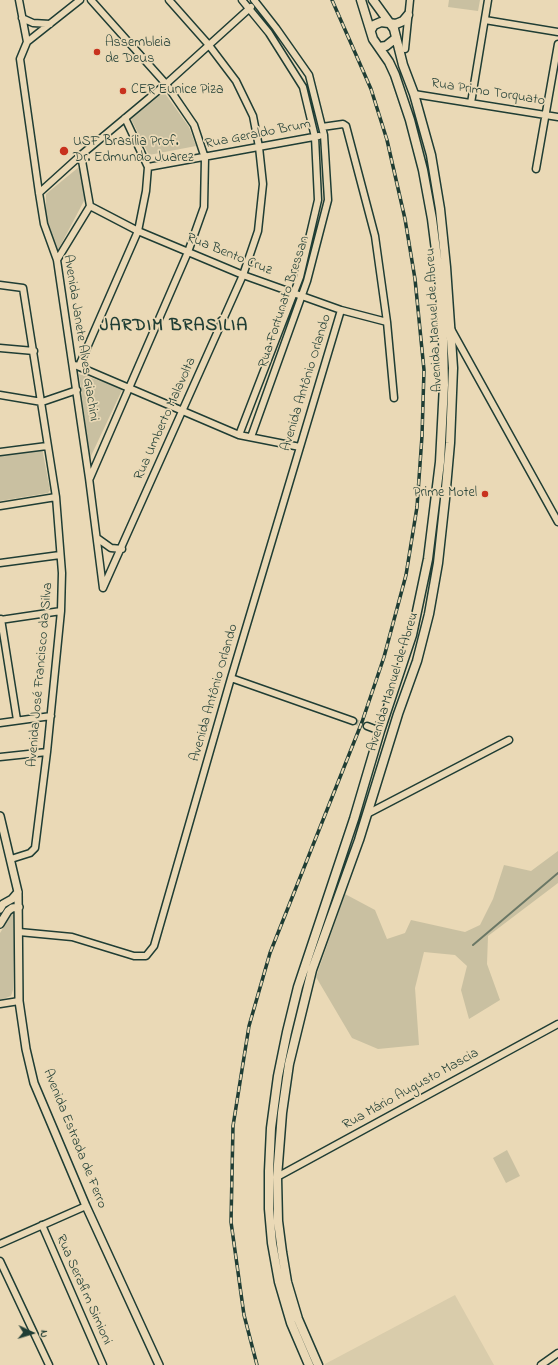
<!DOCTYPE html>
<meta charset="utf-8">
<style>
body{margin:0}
#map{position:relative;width:558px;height:1365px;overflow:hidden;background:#ead9b6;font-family:"Indie Flower",sans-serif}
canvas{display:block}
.north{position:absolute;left:12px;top:1313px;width:40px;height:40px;-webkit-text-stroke:3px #ead9b6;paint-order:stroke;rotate:94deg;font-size:11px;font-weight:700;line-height:16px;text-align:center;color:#1f3d34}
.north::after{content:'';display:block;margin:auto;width:14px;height:18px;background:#1f3d34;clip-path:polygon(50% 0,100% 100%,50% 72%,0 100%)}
</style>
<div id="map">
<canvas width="558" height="1365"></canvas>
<div class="north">N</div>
</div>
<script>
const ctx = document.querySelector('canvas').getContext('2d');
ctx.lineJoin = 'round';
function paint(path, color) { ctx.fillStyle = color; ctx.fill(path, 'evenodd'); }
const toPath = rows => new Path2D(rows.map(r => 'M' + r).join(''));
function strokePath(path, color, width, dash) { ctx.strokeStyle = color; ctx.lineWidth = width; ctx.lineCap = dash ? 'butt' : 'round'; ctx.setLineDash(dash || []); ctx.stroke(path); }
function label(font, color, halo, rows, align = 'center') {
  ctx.font = font + ' "Indie Flower",sans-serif'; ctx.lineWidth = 3.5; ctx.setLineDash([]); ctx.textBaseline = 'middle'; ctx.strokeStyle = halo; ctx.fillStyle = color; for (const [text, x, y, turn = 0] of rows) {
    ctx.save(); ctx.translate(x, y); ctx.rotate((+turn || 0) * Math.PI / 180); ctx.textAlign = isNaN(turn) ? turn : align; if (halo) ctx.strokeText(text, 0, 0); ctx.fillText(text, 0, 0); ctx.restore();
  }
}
const built = toPath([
 [455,1295,494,1365,325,1365,325,1364]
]);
const green = toPath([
 [449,0,480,0,478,11,448,7],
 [164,92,189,127,196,146,149,155,131,119],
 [79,167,85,199,57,252,46,222,46,194],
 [79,374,123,388,90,458],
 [42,448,50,490,48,493,0,501,0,453],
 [558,851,558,883,488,936,487,964,500,1000,469,1019,461,990,467,966,455,955,424,952,415,988,419,1045,378,1049,352,1038,316,977,345,894,375,910,387,939,405,933,411,920,465,932,480,925,493,899,504,865,531,871],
 [12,914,15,916,13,990,11,996,0,1000,0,933],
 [507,1150,520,1176,506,1183,493,1158]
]);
const stream = toPath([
 [473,945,558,873]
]);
const minorTunnel = toPath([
 [353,721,367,726]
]);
const minor = toPath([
 [19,0,27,42,20,59,39,193,44,224,57,260,89,478,103,588],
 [22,18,33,23,50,24],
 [485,20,558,32],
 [27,42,80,0],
 [405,49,410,0],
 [414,94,558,117],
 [471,103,488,0],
 [322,127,343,124,346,126,375,236,387,322,394,398],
 [148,167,319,136],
 [536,169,558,44],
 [39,193,81,155,166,84,251,7],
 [90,206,138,231,243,275,341,310,387,322],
 [57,260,90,206,81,155],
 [0,285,23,288,56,497,62,573,61,611,47,752,35,848,30,853,11,859],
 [451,329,558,522],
 [0,348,34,351],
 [75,365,239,435,300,447],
 [79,366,138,231,146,191,148,167,125,118],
 [0,395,42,402,77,390],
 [239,435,300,277,318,200,315,137,303,87,269,33,242,0],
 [251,437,307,281,328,200,324,135,309,75,276,28,254,0],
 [0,452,47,446],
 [90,478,188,252,204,207,205,158,194,125,166,84,91,0],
 [0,506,56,497],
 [97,538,111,548,122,549],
 [0,563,60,555],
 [103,588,243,275,258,231,263,184,259,147,253,116,236,81,208,44,169,0],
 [1,619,17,720],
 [0,620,61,611],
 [231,678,353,721],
 [0,723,51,716],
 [367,726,380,731],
 [0,757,47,752],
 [367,814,509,740],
 [19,932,72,937,134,956,146,956,154,946,231,678,341,310],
 [0,1004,19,1001],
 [277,1177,558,1024],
 [42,1225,103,1365],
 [0,1244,86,1206],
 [0,1261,49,1365],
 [541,1365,558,1353]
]);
const tertiary = toPath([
 [0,816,18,892,19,1001,26,1049,34,1083,86,1206,159,1365],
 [0,909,3,904,12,899,18,892],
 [0,924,8,911,12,908,19,907]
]);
const secondary = toPath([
 [371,30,374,25,381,22,396,24,403,21,408,15],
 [379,47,386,46,396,38],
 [309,1365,291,1323,279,1282,272,1243,269,1209,269,1171,271,1128,278,1076,287,1032,298,987,354,819,380,731,412,635,428,559,440,462,444,385,443,340,439,274,432,219,423,170,410,120,395,75,389,62,373,39,361,0],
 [318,1365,298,1319,287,1282,282,1252,278,1221,277,1177,282,1113,289,1064,312,970,359,840,398,714,417,661,429,614,438,563,445,499,450,443,453,368,446,267,440,209,431,155,414,94,403,65,394,29,373,0]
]);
const rail = toPath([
 [257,1365,244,1315,231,1222,233,1126,249,1026,270,953,362,722,384,657,406,575,417,507,422,436,424,370,415,279,405,219,387,140,371,89,332,0]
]);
const markers = [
 [97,52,4,"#c8321e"],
 [123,91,4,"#c8321e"],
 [64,151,5,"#c8321e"],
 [485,494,4,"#c8321e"]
];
const poiNames = [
 ["Assembleia",105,44],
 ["de Deus",105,60],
 ["CER Eunice Piza",131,91],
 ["USF Brasília Prof.",73,143],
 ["Dr. Edmundo Juarez",73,159],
 ["Prime Motel",477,494,"right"]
];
const streetNames = [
 ["Rua Primo Torquato",488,93,9],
 ["Rua Geraldo Brum",258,135,-11],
 ["Rua Bento Cruz",229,255,22],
 ["Rua Fortunato Bressan",285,302,-72],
 ["Avenida Manuel de Abreu",435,320,-93],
 ["Avenida Janete Alves Giachini",80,338,81],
 ["Avenida Antônio Orlando",307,383,-73],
 ["Rua Umberto Malavolta",166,419,-66],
 ["Avenida José Francisco da Silva",41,675,-85],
 ["Avenida Manuel de Abreu",394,682,-73],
 ["Avenida Antônio Orlando",215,693,-74],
 ["Rua Mário Augusto Mascia",411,1090,-29],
 ["Avenida Estrada de Ferro",74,1139,68],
 ["Rua Serafim Simioni",83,1290,66]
];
const districtNames = [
 ["JARDIM BRASÍLIA",174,327]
];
paint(built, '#d9ccab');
paint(green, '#c9c0a1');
strokePath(stream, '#6a7765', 2);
strokePath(minorTunnel, '#c1ba9c', 6, [6, 3]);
strokePath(minor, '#1f3d34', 9);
strokePath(tertiary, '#1f3d34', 10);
strokePath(secondary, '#1f3d34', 11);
strokePath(minor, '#ead9b6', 6);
strokePath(tertiary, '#ead9b6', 7);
strokePath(secondary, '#ead9b6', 8);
strokePath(rail, '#1f3d34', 3.5);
strokePath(rail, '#ead9b6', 2, [6]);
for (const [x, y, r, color] of markers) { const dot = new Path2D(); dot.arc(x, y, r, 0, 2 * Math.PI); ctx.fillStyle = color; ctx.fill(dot); strokePath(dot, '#ead9b6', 1.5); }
label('14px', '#1f3d34', '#ead9b6', poiNames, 'left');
label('14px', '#1f3d34', '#ead9b6', streetNames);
ctx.letterSpacing = '1px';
label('bold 18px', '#1f3d34', '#ead9b6', districtNames);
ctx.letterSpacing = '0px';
</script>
